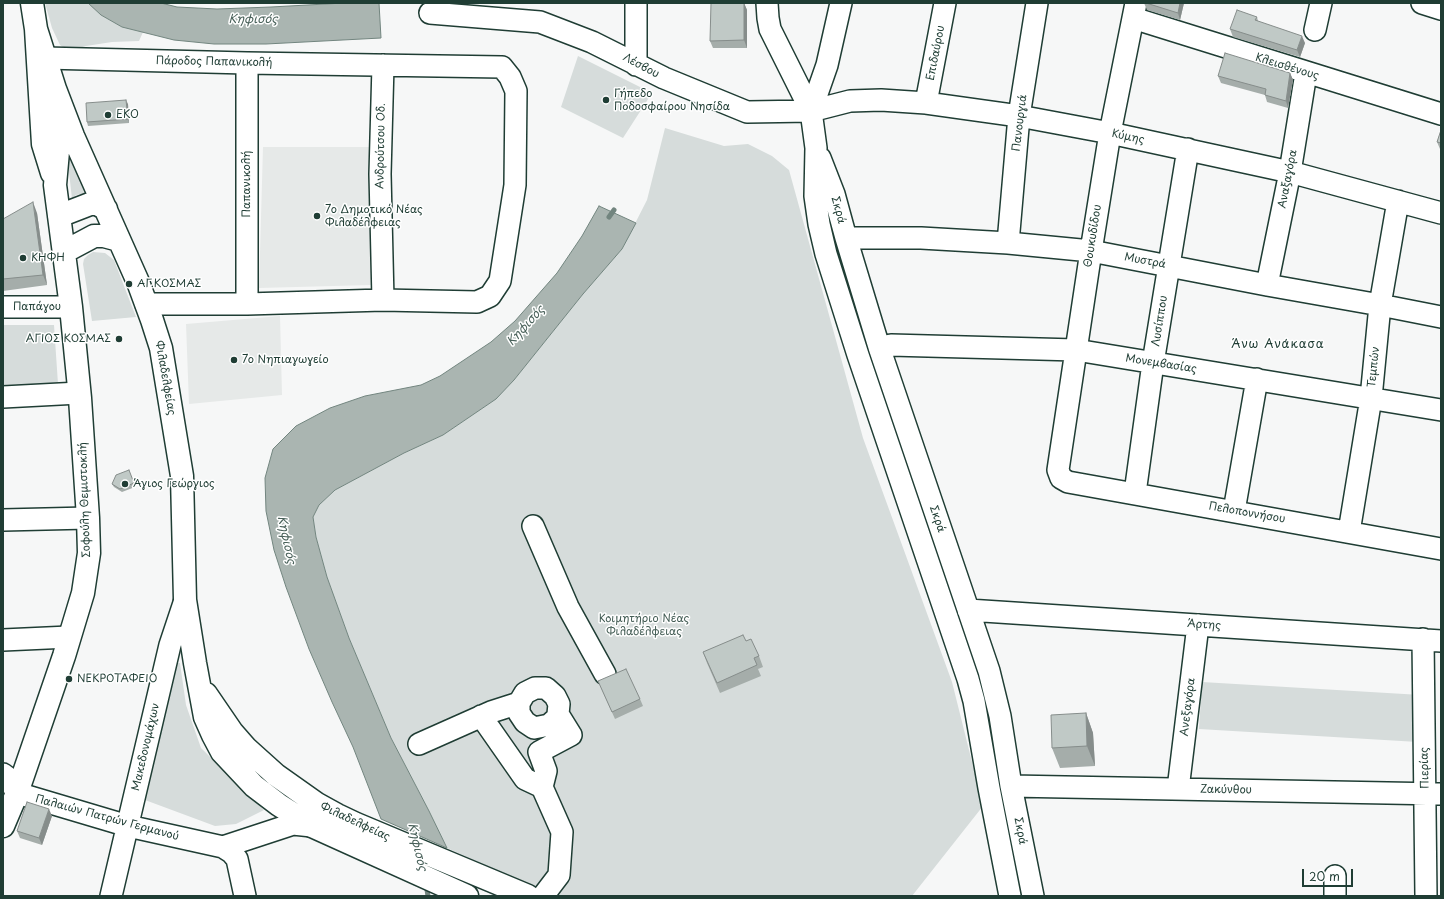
<!DOCTYPE html>
<meta charset="utf-8">
<style>
body{margin:0}
#map{position:relative;width:1444px;height:899px;overflow:hidden;background:#f6f7f7;font-family:"Playpen Sans",sans-serif}
canvas{display:block}
.frame{position:absolute;inset:0;border:4px solid #1f3d34;pointer-events:none}
.scale{position:absolute;left:1302px;top:869px;width:51px;height:18px;box-sizing:border-box;border:2px solid #1f3d34;border-top:0;padding-left:5px;font-size:12px;line-height:14px;white-space:nowrap;color:#1f3d34;-webkit-text-stroke:3px #fff;paint-order:stroke}
</style>
<div id="map">
<canvas width="1444" height="899"></canvas>
<div class="frame"></div>
<div class="scale">20 m</div>
</div>
<script>
const ctx = document.querySelector('canvas').getContext('2d');
ctx.lineJoin = 'round';
function paint(path, color) { ctx.fillStyle = color; ctx.fill(path, 'evenodd'); }
const toPath = rows => new Path2D(rows.map(r => 'M' + r).join(''));
function strokePath(path, color, width, dash) { ctx.strokeStyle = color; ctx.lineWidth = width; ctx.lineCap = dash ? 'butt' : 'round'; ctx.setLineDash(dash || []); ctx.stroke(path); }
function label(font, color, halo, rows, align = 'center') {
  ctx.font = font + ' "Playpen Sans",sans-serif'; ctx.lineWidth = 3; ctx.setLineDash([]); ctx.textBaseline = 'middle'; ctx.strokeStyle = halo; ctx.fillStyle = color; for (const [text, x, y, turn = 0] of rows) {
    ctx.save(); ctx.translate(x, y); ctx.rotate((+turn || 0) * Math.PI / 180); ctx.textAlign = isNaN(turn) ? turn : align; if (halo) ctx.strokeText(text, 0, 0); ctx.fillText(text, 0, 0); ctx.restore();
  }
}
const built = toPath([
 [263,147,375,147,371,285,259,288],
 [280,316,282,395,189,404,186,324]
]);
const green = toPath([
 [45,3,88,3,101,15,122,27,143,32,139,41,112,42,86,46,69,51,60,45,52,28],
 [578,56,652,93,623,138,561,107],
 [665,128,724,146,748,144,772,156,789,170,863,438,952,682,983,806,912,896,555,896,447,848,429,811,391,738,349,638,327,577,316,537,313,517,319,505,335,490,404,453,443,435,496,399,514,380,583,294,622,249,647,200],
 [66,145,90,194,81,194,76,195,72,199],
 [93,252,105,253,114,260,136,317,92,321,83,264,84,259,88,255],
 [3,325,54,325,58,384,3,385],
 [175,663,180,663,186,705,201,748,264,810,236,824,215,826,145,800],
 [1202,682,1421,695,1418,742,1199,729]
]);
const water = toPath([
 [88,3,161,3,177,7,217,9,271,7,344,3,379,3,381,38,266,44,214,44,174,40,122,27,101,15,88,3],
 [599,206,636,223,622,249,583,294,514,380,496,399,443,435,404,453,335,490,319,505,313,517,316,537,327,577,349,638,391,738,429,811,447,848,381,819,353,747,332,702,309,649,286,587,274,550,266,511,265,478,273,449,296,426,330,408,365,396,421,385,440,376,491,342,515,321,557,273,582,236,599,206]
]);
const stream = toPath([
 [609,217,614,210],
 [426,883,428,896]
]);
const minor = toPath([
 [636,3,636,65],
 [767,3,768,18,770,29,811,111,816,148,815,196,819,224,826,254,858,355,968,679,974,701,989,788,1010,896],
 [1136,3,1110,133,1091,251,1058,470,1061,478,1068,482,1441,549],
 [1422,3,1441,9],
 [430,13,540,22,592,42,664,78,747,112,811,111,850,101,881,100,926,103,1019,116,1110,133,1290,172,1441,213],
 [1133,18,1441,114],
 [1315,30,1321,3],
 [45,58,247,63,502,67,510,77,516,91,515,185,500,281,490,296,477,302,383,300,247,304,146,304],
 [247,63,247,304],
 [926,103,945,3],
 [811,111,827,65,841,3],
 [820,158,834,194,846,238,879,347,989,671,1000,716,1011,786,1033,896],
 [846,238,921,238,1008,243,1091,251,1267,285,1380,305,1441,317],
 [1008,243,1019,116,1037,3],
 [1267,285,1290,172,1306,73],
 [383,300,380,174,383,65],
 [3,307,71,307],
 [879,347,891,345,1076,350,1441,410],
 [3,397,79,393],
 [1135,493,1153,363,1188,149],
 [1234,511,1257,379],
 [3,520,88,518],
 [533,526,568,607,605,674],
 [1349,532,1371,398,1380,305,1398,201],
 [968,610,1441,641],
 [1423,639,1426,896],
 [3,640,69,637],
 [481,716,525,779,542,787],
 [419,744,491,712,519,703],
 [3,774,7,777,17,793,128,826,223,847,293,824,312,826],
 [1011,786,1441,794],
 [1178,789,1198,625],
 [223,847,231,852,237,859,245,896],
 [1335,876,1335,896],
 [111,896,170,645,185,600],
 [543,896,559,875,562,832,542,787,546,771,539,752,571,735,558,714,559,704,555,696,546,688,535,688,525,693,519,703,519,713,525,722,534,728,549,725,559,716]
]);
const major = toPath([
 [32,3,36,29,43,144,52,173],
 [55,89,73,136,138,282,152,320,161,348,182,476,185,600,195,663,205,717,213,735,222,752,254,786,279,805,312,826,467,896],
 [59,216,90,204,97,204,106,209],
 [64,252,94,236,104,236,119,240],
 [206,694,232,732,246,748,276,775,317,804,337,815,356,824,528,896],
 [3,826,17,793,64,656,83,593,89,553,88,518,80,398,71,307,55,185,59,140,55,89,36,29]
]);
const wall = toPath([
 [744,3,747,10,747,48,713,48,710,41],
 [1144,3,1184,3,1180,20,1147,10],
 [1257,17,1258,21,1305,43,1300,57,1233,37,1230,29],
 [1290,73,1293,80,1288,108,1267,102,1265,95,1221,83,1218,76],
 [128,104,129,123,88,126,87,122],
 [1441,130,1441,149,1440,149,1437,142],
 [37,213,47,285,3,291,3,219],
 [129,470,135,487,122,492,114,487,112,484],
 [746,641,759,656,763,667,758,669,761,676,720,693,707,663,703,652],
 [598,681,640,699,643,706,615,719],
 [1086,713,1093,733,1095,766,1060,768,1052,748],
 [52,816,42,845,20,838,17,831]
]);
const shadedWall = toPath([
 [744,3,747,10,747,48,744,40],
 [1180,3,1184,3,1180,20,1178,13],
 [1302,36,1305,43,1300,57,1297,50],
 [1290,73,1293,80,1288,108,1286,101],
 [126,100,128,104,129,123,128,119],
 [33,202,37,213,47,285,43,275],
 [1086,713,1093,733,1095,766,1087,746],
 [49,809,52,816,42,845,39,838]
]);
const building = toPath([
 [711,3,744,3,744,40,710,41,711,3],
 [1146,3,1180,3,1178,13,1146,3],
 [1237,10,1257,17,1255,20,1302,36,1297,50,1230,29,1237,10],
 [1225,53,1290,73,1286,101,1265,95,1266,89,1218,76,1225,53],
 [126,100,128,119,87,122,86,103,126,100],
 [1441,130,1441,143,1437,142,1441,130],
 [33,202,43,275,3,279,3,219,33,202],
 [129,470,134,483,120,489,112,484,116,475,129,470],
 [743,635,746,641,751,639,759,656,754,658,757,665,717,683,703,652,743,635],
 [626,669,640,699,612,712,598,681,626,669],
 [1086,713,1087,746,1052,748,1051,715,1086,713],
 [27,802,49,809,39,838,17,831,27,802]
]);
const markers = [
 [606,100,4,"#1f3d34"],
 [108,115,4,"#1f3d34"],
 [317,216,4,"#1f3d34"],
 [23,258,4,"#1f3d34"],
 [129,284,4,"#1f3d34"],
 [119,339,4,"#1f3d34"],
 [234,360,4,"#1f3d34"],
 [125,484,4,"#1f3d34"],
 [69,679,4,"#1f3d34"]
];
const streetNames = [
 ["Επιδαύρου",936,53,-79],
 ["Πάροδος Παπανικολή",214,62,1],
 ["Λέσβου",641,66,28],
 ["Κλεισθένους",1287,67,17],
 ["Πανουργιά",1020,123,-83],
 ["Κύμης",1128,137,12],
 ["Ανδρούτσου Οδ.",381,146,-89],
 ["Αναξαγόρα",1288,179,-79],
 ["Παπανικολή",247,184,-90],
 ["Σκρά",838,210,75],
 ["Θουκυδίδου",1093,236,-81],
 ["Μυστρά",1145,261,11],
 ["Παπάγου",37,307],
 ["Λυσίππου",1160,321,-81],
 ["Μονεμβασίας",1161,364,9],
 ["Τεμπών",1374,367,-84],
 ["Φιλαδελφείας",165,378,80],
 ["Σοφούλη Θεμιστοκλή",85,500,-92],
 ["Πελοποννήσου",1247,513,10],
 ["Σκρά",937,519,71],
 ["Άρτης",1204,625,4],
 ["Ανεξαγόρα",1188,707,-83],
 ["Μακεδονομάχων",146,747,-77],
 ["Πιερίας",1425,768,-91],
 ["Ζακύνθου",1226,790,1],
 ["Παλαιών Πατρών Γερμανού",107,818,15],
 ["Φιλαδελφείας",355,822,25],
 ["Σκρά",1020,831,79]
];
const poiNames = [
 ["Γήπεδο",614,94],
 ["Ποδοσφαίρου Νησίδα",614,107],
 ["EKO",116,115],
 ["7ο Δημοτικό Νέας",325,210],
 ["Φιλαδέλφειας",325,223],
 ["ΚΗΦΗ",31,258],
 ["ΑΓ.ΚΟΣΜΑΣ",137,284],
 ["ΑΓΙΟΣ ΚΟΣΜΑΣ",111,339,"right"],
 ["7ο Νηπιαγωγείο",242,360],
 ["Άγιος Γεώργιος",133,484],
 ["ΝΕΚΡΟΤΑΦΕΙΟ",77,679]
];
const parkNames = [
 ["Κοιμητήριο Νέας",644,619],
 ["Φιλαδέλφειας",644,632]
];
const waterNames = [
 ["Κηφισός",253,20],
 ["Κηφισός",526,326,-48],
 ["Κηφισός",286,540,78],
 ["Κηφισός",417,847,77]
];
const neighbourhoodNames = [
 ["Άνω Ανάκασα",1278,345]
];
paint(built, '#e6e9e8');
paint(green, '#d6dcdb');
paint(water, '#aab5b1');
strokePath(water, '#72857f', 1);
strokePath(stream, '#72857f', 5);
strokePath(minor, '#1f3d34', 24);
strokePath(major, '#1f3d34', 25);
strokePath(minor, '#fff', 21);
strokePath(major, '#fff', 22);
paint(wall, '#a5adaa');
paint(shadedWall, '#868d8b');
paint(building, '#c0c9c6');
strokePath(building, '#868d8b', 1);
for (const [x, y, r, color] of markers) { const dot = new Path2D(); dot.arc(x, y, r, 0, 2 * Math.PI); ctx.fillStyle = color; ctx.fill(dot); strokePath(dot, '#fff', 1.5); }
label('11px', '#1f3d34', '#fff', streetNames);
label('11px', '#1f3d34', '#fff', poiNames, 'left');
label('11px', '#445d55', '#fff', parkNames);
label('italic 12px', '#49615a', '#fff', waterNames);
ctx.letterSpacing = '1px';
label('12px', '#1f3d34', '#fff', neighbourhoodNames);
ctx.letterSpacing = '0px';
</script>
